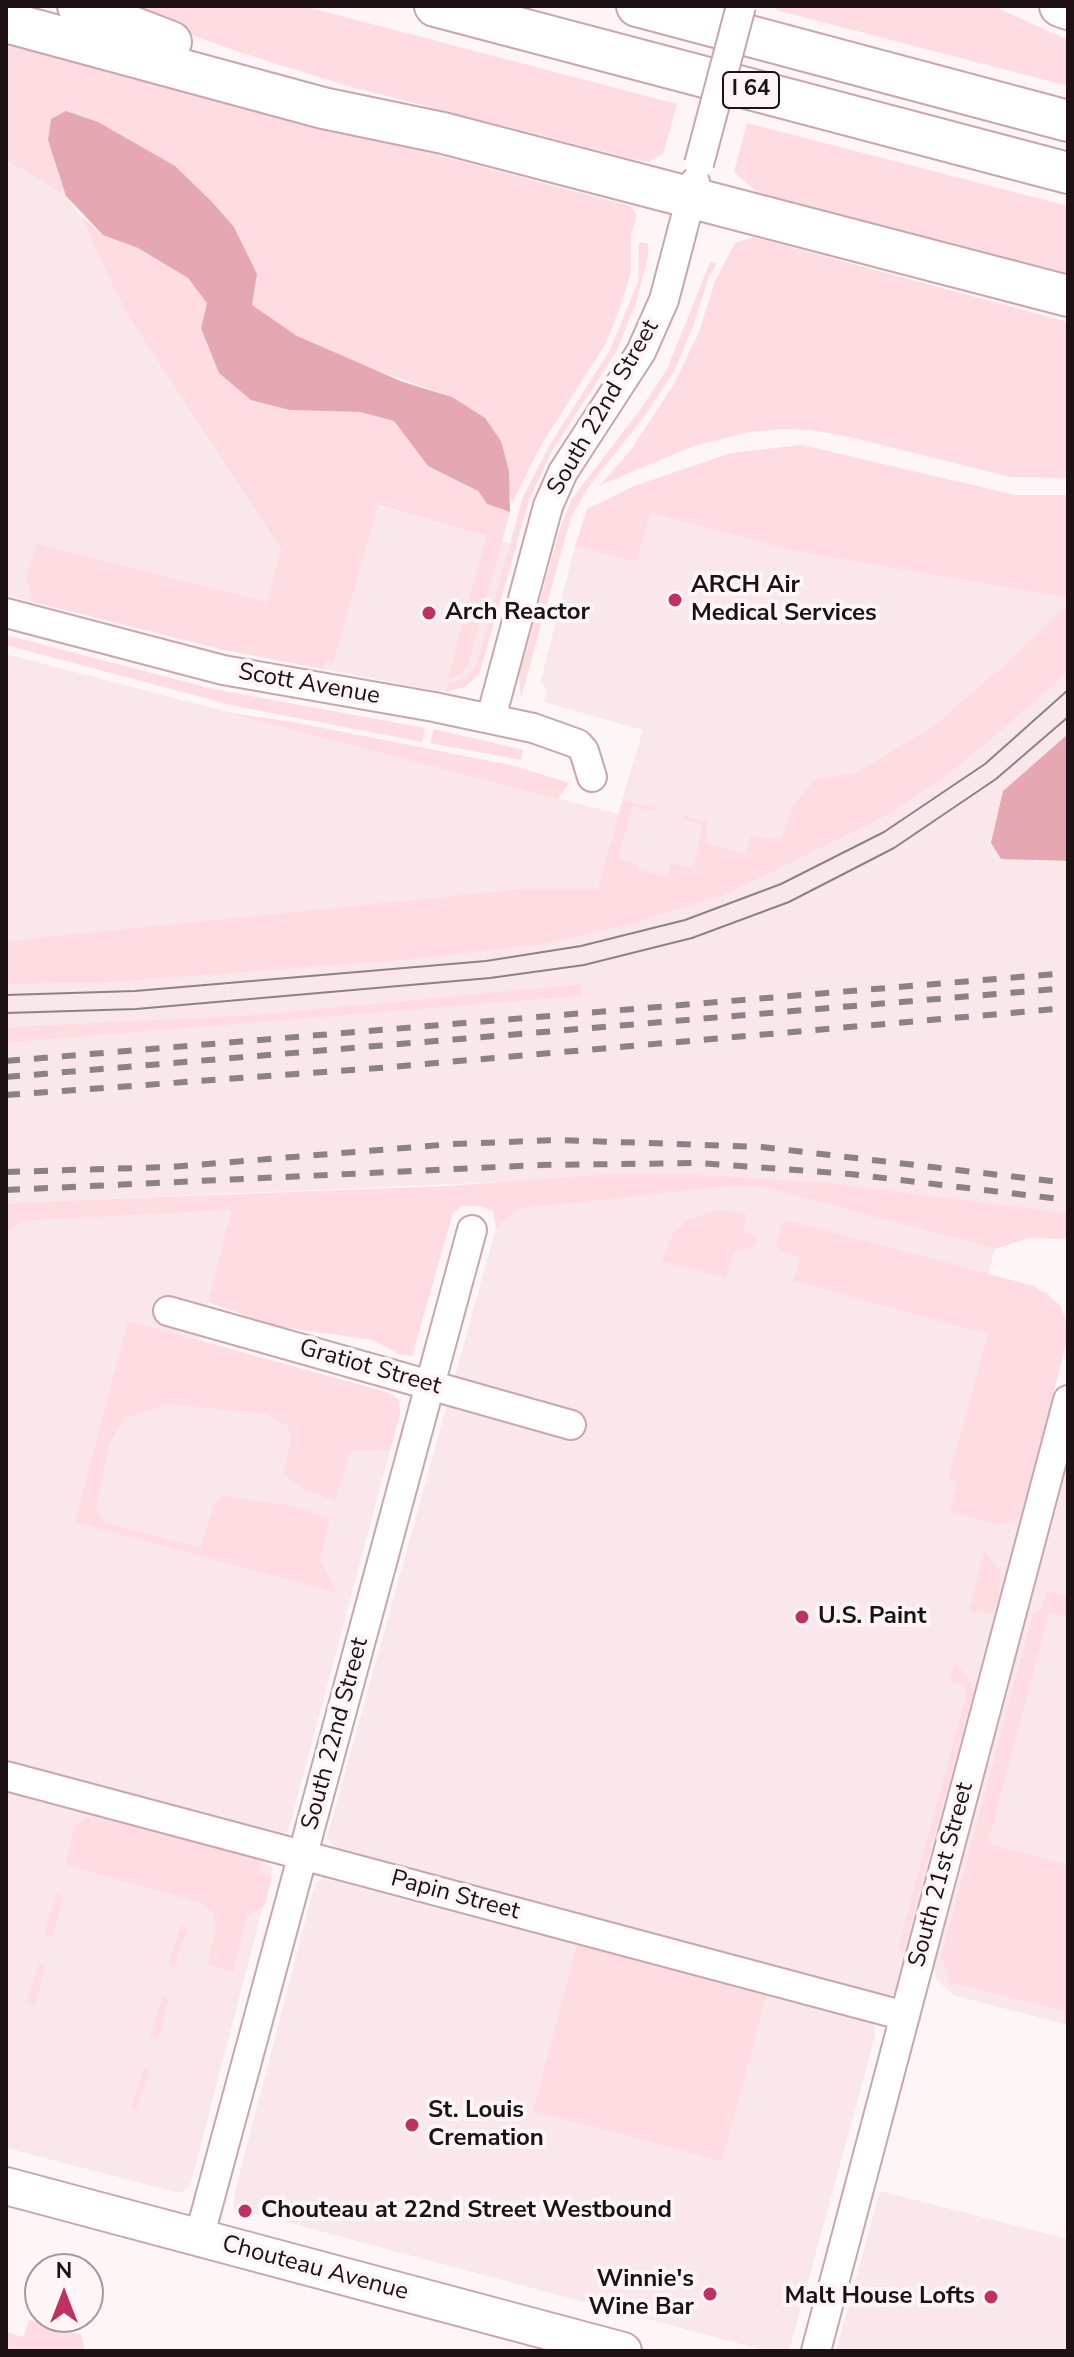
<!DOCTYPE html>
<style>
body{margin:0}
#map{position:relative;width:1074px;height:2357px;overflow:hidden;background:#fdf5f6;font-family:"Nunito Sans",sans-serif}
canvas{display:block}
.frame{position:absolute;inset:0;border:8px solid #1d1113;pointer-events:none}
.north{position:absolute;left:24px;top:2253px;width:80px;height:80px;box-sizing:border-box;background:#fdf5f6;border:2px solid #a39a9b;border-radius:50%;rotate:0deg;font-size:22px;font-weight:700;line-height:32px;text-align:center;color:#1d1113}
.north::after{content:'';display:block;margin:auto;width:28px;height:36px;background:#c0325e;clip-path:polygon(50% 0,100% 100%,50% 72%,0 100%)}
</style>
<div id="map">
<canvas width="1074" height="2357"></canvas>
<div class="frame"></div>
<div class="north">N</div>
</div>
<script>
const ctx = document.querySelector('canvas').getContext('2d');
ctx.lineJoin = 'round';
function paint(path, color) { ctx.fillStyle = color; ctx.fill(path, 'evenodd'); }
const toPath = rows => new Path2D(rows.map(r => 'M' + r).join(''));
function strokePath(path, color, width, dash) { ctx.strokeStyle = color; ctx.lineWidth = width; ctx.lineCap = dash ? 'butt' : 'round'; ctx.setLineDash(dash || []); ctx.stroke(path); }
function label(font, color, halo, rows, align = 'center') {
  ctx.font = font + ' "Nunito Sans",sans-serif'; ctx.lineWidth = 8; ctx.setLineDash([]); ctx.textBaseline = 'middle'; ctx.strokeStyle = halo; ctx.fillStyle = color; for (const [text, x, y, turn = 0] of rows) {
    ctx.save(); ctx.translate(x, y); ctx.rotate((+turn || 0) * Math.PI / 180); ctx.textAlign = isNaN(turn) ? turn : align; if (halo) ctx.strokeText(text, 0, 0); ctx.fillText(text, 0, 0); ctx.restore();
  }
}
const built = toPath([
 [6,160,66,196,258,472,517,545,480,671,474,680,465,687,438,691,225,650,6,595],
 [651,513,789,550,1068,598,1068,603,1010,660,932,727,853,773,814,780,792,807,781,840,730,871,598,889,518,889,6,941,6,654,618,814,643,730,544,702,547,691,541,680,575,546,636,562],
 [1068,672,1068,734,1003,791,1034,862,1068,861,1068,1213,830,1183,689,1174,6,1203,6,1043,583,996,579,984,252,1015,6,1027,6,984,101,983,405,960,539,945,624,926,725,895,882,818,945,777],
 [733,1186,764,1187,995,1249,988,1274,1048,1293,1066,1318,1066,1346,894,1994,887,1996,336,1850,327,1838,496,1228,518,1209],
 [231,1210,199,1340,389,1393,399,1400,400,1413,292,1817,287,1832,276,1835,6,1762,6,1235,22,1221],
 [1068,1458,1068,2025,953,1995,936,1979,934,1967],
 [6,1791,259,1859,273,1868,190,2186,180,2193,6,2148],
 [323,1878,874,2024,875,2036,789,2351,767,2351,234,2208,235,2191,315,1884],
 [880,2191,1068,2239,1068,2351,836,2351]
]);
const green = toPath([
 [112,6,303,6,677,104,663,154,648,162,637,160,344,85,239,52],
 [777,6,993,6,1068,40,1068,86,776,10],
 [6,41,630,206,637,215,631,235,631,272,619,310,606,343,540,447,512,503,508,491,509,471,452,397,351,361,297,336,252,305,257,274,234,227,175,166,48,140,66,196,6,160],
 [747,123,1068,206,1068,273,758,193,734,172],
 [81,216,103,235,138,248,188,278,207,303,201,328,290,410,360,412,394,421,428,466,478,491,487,504,510,512,468,665,461,674,448,679,486,536,378,505,333,663,325,662,323,669,225,650,33,602,26,578,37,544,267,602,281,549,124,309],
 [753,237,1068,322,1068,478,1011,477,850,437,811,430,780,429,750,432,694,446,600,485,630,451,674,384,699,332,715,281,735,243],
 [639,242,648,244,648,256,636,303,616,352,553,449,529,500,480,671,465,687,445,692,448,684,466,678,476,666,523,497,549,446,610,350,638,282],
 [710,262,717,263,708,278,694,324,674,371,646,414,587,489,571,517,521,697,519,676,559,532,571,500,640,410,667,369],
 [802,445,1015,495,1068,495,1068,598,789,550,651,513,636,562,575,546,587,509,634,486,731,453],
 [1068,603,1068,672,1005,727,945,777,882,818,725,895,624,926,539,945,405,960,101,983,6,984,6,941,518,889,598,889,623,800,655,808,653,811,632,806,618,859,636,864,639,870,666,877,671,864,693,867,703,825,683,819,684,816,708,822,705,843,745,854,751,836,781,840,792,807,814,779,854,773,932,727,1010,660],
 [6,635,213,689,425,728,422,742,235,706,6,645],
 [224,712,293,722,515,766,569,783,558,799],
 [434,729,523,750,521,760,430,743],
 [580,984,583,996,6,1043,6,1027,252,1015],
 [612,1174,689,1174,830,1183,1068,1213,1068,1239,1028,1238,995,1249,764,1187,733,1186,518,1209,496,1228,493,1211,479,1206,462,1206,453,1213,412,1356,399,1354,372,1340,275,1326,208,1302,231,1210,22,1221,6,1234,6,1203,447,1186],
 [717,1210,744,1213,747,1215,742,1233,757,1237,755,1246,734,1252,726,1278,662,1261,674,1231,687,1220],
 [790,1221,1034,1286,1061,1306,1068,1335,1022,1511,1016,1520,999,1525,950,1511,957,1482,948,1479,988,1334,793,1281,800,1257,778,1250,777,1243,781,1224],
 [128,1321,389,1393,399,1400,400,1413,390,1450,350,1451,335,1501,304,1489,283,1474,291,1441,288,1426,266,1414,166,1404,124,1418,109,1445,96,1508,104,1522,201,1548,214,1503,223,1496,288,1505,330,1518,320,1560,337,1593,75,1522],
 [984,1551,1000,1571,999,1597,991,1614,969,1610],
 [1046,1591,1068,1596,1068,1617,1049,1613,988,1843,1068,1865,1068,2022,1063,2021,1065,2011,948,1982,949,1974,941,1957,1033,1614,1042,1609],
 [955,1661,973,1686,973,1693,903,1951,898,1948,967,1692,963,1685,950,1681],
 [90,1816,261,1860,259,1873,272,1876,265,1905,247,1916,233,1972,208,1965,216,1926,212,1912,202,1903,66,1865,74,1826],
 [57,1893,63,1898,53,1936,49,1937,44,1933],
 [181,1925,187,1930,173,1969,168,1965],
 [577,1945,766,1996,722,2161,533,2111],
 [40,1962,45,1967,35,2005,31,2006,26,2002],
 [163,1996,169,2001,158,2039,155,2040,150,2035],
 [144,2067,150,2072,135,2111,131,2107],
 [29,2320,81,2335,85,2351,6,2351,6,2332,23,2337]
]);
const forest = toPath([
 [66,111,98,122,175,166,211,201,234,227,257,274,252,305,297,336,403,382,452,397,485,418,501,441,509,471,510,512,487,504,478,491,428,466,394,421,360,412,290,410,251,400,219,373,201,328,207,303,188,278,138,248,103,235,66,196,48,140,51,119],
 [1068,734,1068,861,1001,859,991,843,1003,791]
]);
const minor = toPath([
 [6,613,223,670,434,707,533,728,578,744,584,751,592,777],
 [491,718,548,506,563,472,641,352,664,300,695,182],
 [168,1311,571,1425],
 [6,1776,905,2016],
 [199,2238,472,1230],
 [816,2351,1068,1400]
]);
const major = toPath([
 [6,2186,623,2351]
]);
const highway = toPath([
 [78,6,171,42],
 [435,6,1068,173],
 [637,6,1068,121],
 [1060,6,1068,9],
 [6,22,323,108,443,133,1068,296]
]);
const tram = toPath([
 [6,995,135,991,486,961,581,946,685,920,781,884,884,832,985,764,1068,690],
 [6,1013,136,1009,490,978,584,965,692,938,789,902,894,848,996,779,1068,717]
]);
const rail = toPath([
 [6,1061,1068,973],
 [6,1077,1068,988],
 [6,1095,379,1068,1068,1008],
 [6,1172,170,1167,453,1144,559,1140,762,1147,1068,1183],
 [6,1190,541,1165,699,1163,850,1174,1068,1200]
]);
const minorBridge = toPath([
 [699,164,741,6]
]);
const markers = [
 [675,600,8,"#c0325e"],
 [429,613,8,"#c0325e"],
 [802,1617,8,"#c0325e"],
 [412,2125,8,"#c0325e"],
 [245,2211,8,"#c0325e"],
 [710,2294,8,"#c0325e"],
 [991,2297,8,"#c0325e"]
];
const shields = [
 [751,90,56]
];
const shieldNames = [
 ["I 64",751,90]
];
const streetNames = [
 ["South 22nd Street",604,408,-60],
 ["Scott Avenue",309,685,10],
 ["Gratiot Street",370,1368,16],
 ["South 22nd Street",336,1734,-75],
 ["South 21st Street",942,1875,-75],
 ["Papin Street",455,1896,15],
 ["Chouteau Avenue",315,2269,15]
];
const poiNames = [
 ["ARCH Air",691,586],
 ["Medical Services",691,614],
 ["Arch Reactor",445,613],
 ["U.S. Paint",818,1617],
 ["St. Louis",428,2111],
 ["Cremation",428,2139],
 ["Chouteau at 22nd Street Westbound",261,2211],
 ["Winnie's",694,2280,"right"],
 ["Wine Bar",694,2308,"right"],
 ["Malt House Lofts",975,2297,"right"]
];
paint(built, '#fae7ea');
paint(green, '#fedce1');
paint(forest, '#e5a7b2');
strokePath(minor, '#c9a6ac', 32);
strokePath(major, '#c9a6ac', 40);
strokePath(highway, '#c9a6ac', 44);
strokePath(minor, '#fff', 28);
strokePath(major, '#fff', 36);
strokePath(highway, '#fff', 40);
strokePath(tram, '#8c8284', 2);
strokePath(rail, '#8c8284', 6, [14, 14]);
strokePath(minorBridge, '#c9a6ac', 32, []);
strokePath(minorBridge, '#fff', 28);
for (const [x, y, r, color] of markers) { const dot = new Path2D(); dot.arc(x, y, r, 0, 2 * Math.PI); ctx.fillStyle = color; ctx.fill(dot); strokePath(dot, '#fdf5f6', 3); }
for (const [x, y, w] of shields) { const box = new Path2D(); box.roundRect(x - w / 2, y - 18, w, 36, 6); ctx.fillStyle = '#fdf5f6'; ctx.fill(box); strokePath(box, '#1d1113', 2); }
label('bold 22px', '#1d1113', null, shieldNames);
label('24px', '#1d1113', '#fdf5f6', streetNames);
label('bold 24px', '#1d1113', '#fdf5f6', poiNames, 'left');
</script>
